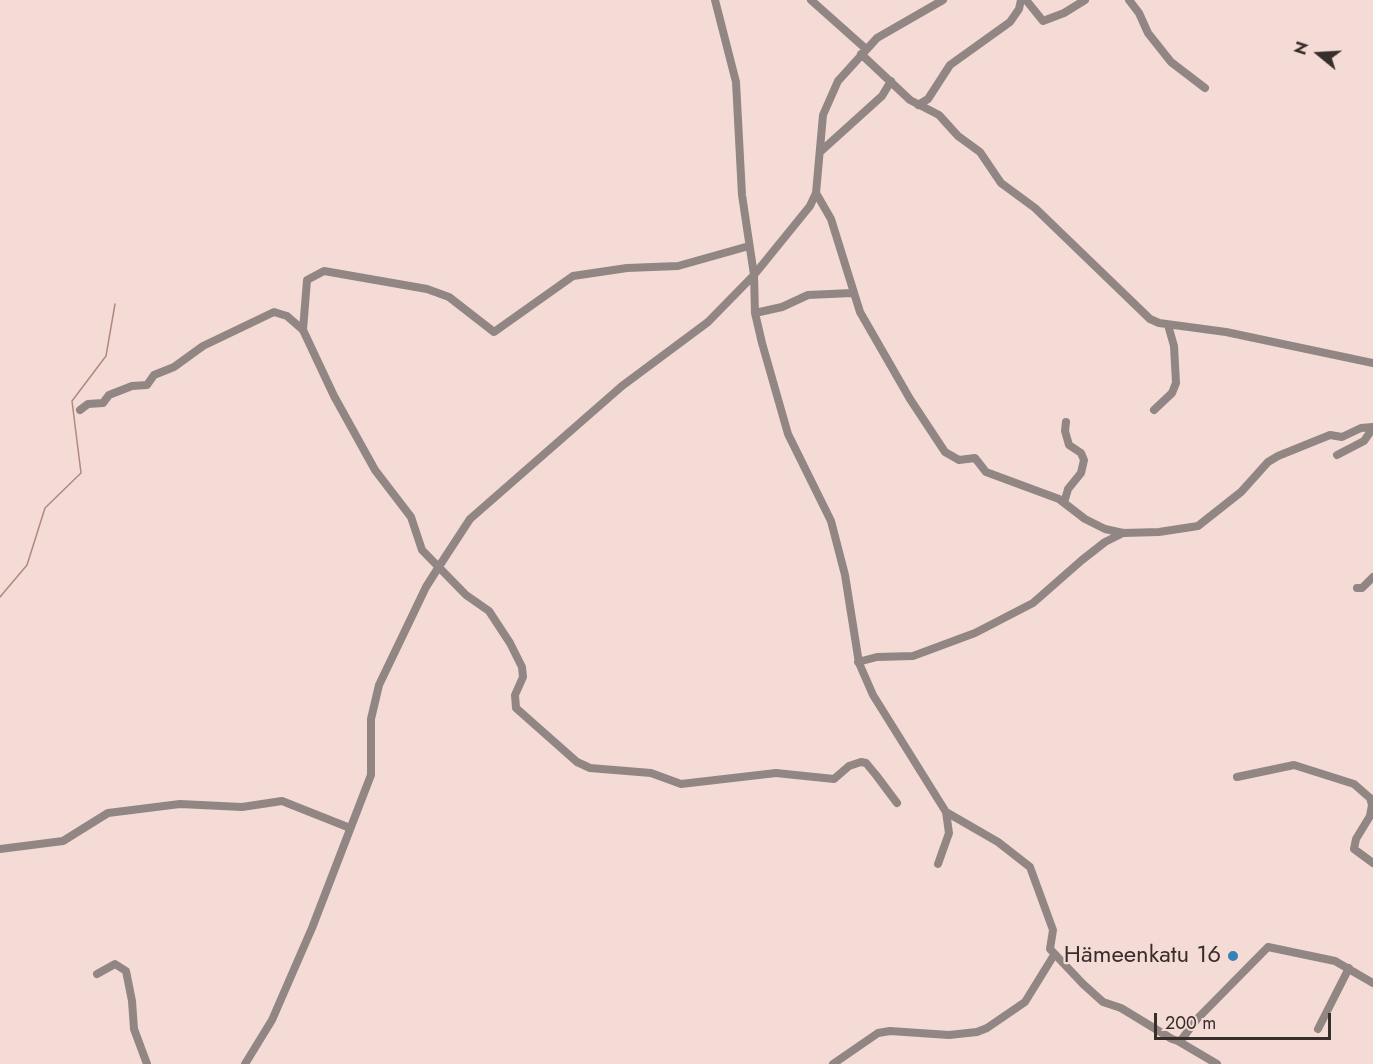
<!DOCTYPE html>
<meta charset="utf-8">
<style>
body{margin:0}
#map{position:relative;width:1373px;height:1064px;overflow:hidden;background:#f5dbd5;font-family:Jost,sans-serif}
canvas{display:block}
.north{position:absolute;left:1289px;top:24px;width:60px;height:60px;-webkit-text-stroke:4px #f5dbd5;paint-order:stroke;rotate:288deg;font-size:16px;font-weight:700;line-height:24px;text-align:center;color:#372d2b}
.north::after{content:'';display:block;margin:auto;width:21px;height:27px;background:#372d2b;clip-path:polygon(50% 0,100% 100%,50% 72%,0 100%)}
.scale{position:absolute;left:1154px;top:1013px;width:177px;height:27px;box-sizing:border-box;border:3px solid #372d2b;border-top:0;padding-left:8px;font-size:18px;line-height:21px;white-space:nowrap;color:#372d2b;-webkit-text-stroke:4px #f5dbd5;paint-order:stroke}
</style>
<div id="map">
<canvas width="1373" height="1064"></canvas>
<div class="north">N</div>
<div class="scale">200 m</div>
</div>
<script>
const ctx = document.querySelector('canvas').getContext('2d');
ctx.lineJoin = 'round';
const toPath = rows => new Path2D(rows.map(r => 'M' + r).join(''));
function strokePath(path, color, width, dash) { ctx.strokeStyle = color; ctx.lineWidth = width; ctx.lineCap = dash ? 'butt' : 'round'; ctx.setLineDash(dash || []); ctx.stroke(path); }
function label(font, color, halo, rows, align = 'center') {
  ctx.font = font + ' Jost,sans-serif'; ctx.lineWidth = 4.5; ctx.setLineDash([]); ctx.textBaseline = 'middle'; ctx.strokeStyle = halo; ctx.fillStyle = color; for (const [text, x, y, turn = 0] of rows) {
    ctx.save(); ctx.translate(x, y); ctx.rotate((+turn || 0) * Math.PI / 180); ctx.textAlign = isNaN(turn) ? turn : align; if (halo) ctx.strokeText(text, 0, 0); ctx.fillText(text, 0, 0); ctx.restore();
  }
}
const stream = toPath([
 [0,597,27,565,45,508,81,473,72,401,106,356,115,304]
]);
const minor = toPath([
 [715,0,736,82,742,195,754,275,755,313,762,343,788,434,831,521,845,575,859,663,873,695,946,812,949,833,938,864],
 [811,0,866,49],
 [1026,0,1043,21,1064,13,1085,0],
 [1129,0,1139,13,1148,33,1171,62,1205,88],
 [861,54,910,100,939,115,958,136,980,152,1001,183,1035,208,1150,319,1159,323,1226,332,1373,363],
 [918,105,928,99,950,65,1010,22,1019,9,1021,0],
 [820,152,882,96,891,81],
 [816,193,831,219,860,312,910,399,945,452,959,460,975,458,986,472,1059,499,1085,519,1105,529,1123,533,1159,532,1198,526,1241,492,1268,462,1278,456,1330,435,1342,437,1361,428,1373,427],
 [755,313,782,307,808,295,852,293],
 [303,330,307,280,324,271,427,289,449,297,494,332,573,276,627,268,678,266,749,246],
 [80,410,88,404,103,403,109,395,132,386,147,385,154,375,174,367,203,346,274,312,287,316,303,330,334,396,375,470,411,517,422,550,466,595,489,611,510,643,522,667,523,677,515,695,516,708,577,762,590,768,651,773,681,784,776,773,834,779,849,766,861,762,866,763,876,775,897,803],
 [1154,410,1172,393,1176,383,1174,346,1168,325],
 [1337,455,1364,441,1373,428],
 [1064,503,1068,489,1081,473,1084,460,1081,453,1069,445,1065,431,1066,422],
 [1357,588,1362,588,1373,577],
 [858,662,877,657,913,656,975,633,1033,603,1082,560,1105,542,1123,533],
 [1237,777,1294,765,1354,784,1370,798,1372,805,1370,816,1356,839,1354,849,1373,863],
 [946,812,998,842,1030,867,1053,930,1050,949,1083,984,1103,1002,1121,1008,1172,1039,1178,1041,1182,1039,1197,1019,1268,947,1335,961,1373,983],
 [0,849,63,841,108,813,180,804,242,807,282,801,350,828],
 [97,974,115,964,126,971,132,1001,134,1029,147,1064],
 [1318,1029,1349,968],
 [1178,1041,1217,1064],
 [245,1064,272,1020,312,928,371,775,371,719,379,685,426,587,438,568,470,519,622,386,708,322,754,275,810,206,816,193,823,115,838,81,877,38,943,0],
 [833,1064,878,1033,890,1031,949,1035,977,1032,987,1028,1025,1002,1054,955]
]);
const markers = [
 [1233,956,6,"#3580b4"]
];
const poiNames = [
 ["Hämeenkatu 16",1221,956]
];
strokePath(stream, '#b18880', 1.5);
strokePath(minor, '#918683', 8);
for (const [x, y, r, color] of markers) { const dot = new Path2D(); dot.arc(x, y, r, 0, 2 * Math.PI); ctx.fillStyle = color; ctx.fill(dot); strokePath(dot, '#f5dbd5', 2); }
label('24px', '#372d2b', '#f5dbd5', poiNames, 'right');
</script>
